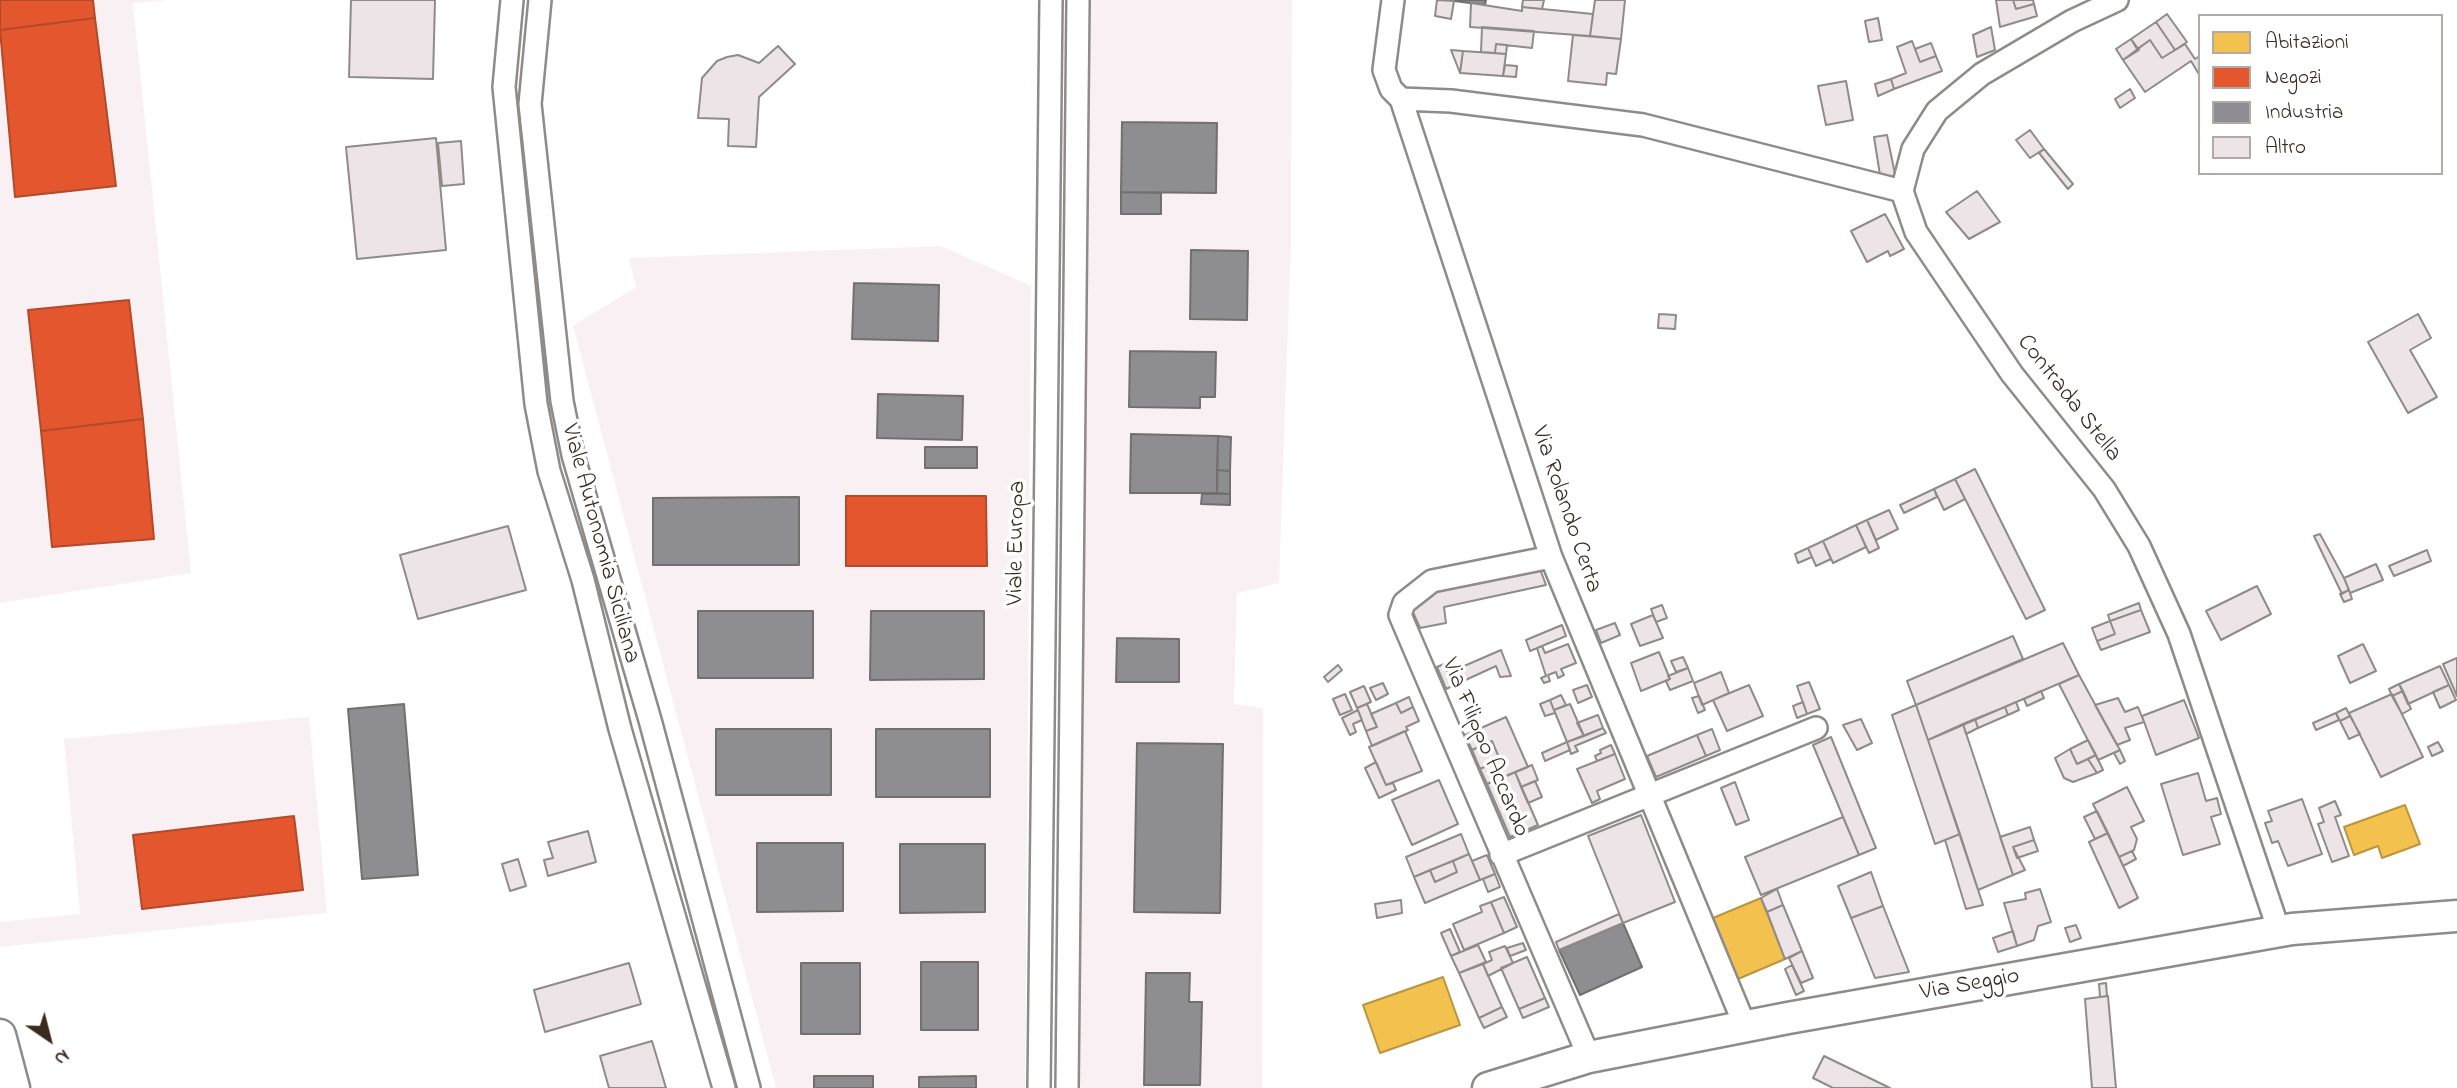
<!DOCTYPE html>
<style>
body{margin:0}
#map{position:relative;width:2457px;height:1088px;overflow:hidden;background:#fff;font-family:"Indie Flower",sans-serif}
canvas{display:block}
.legend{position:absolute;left:2198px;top:14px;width:245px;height:161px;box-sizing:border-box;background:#fff;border:2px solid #b1aaa5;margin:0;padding:9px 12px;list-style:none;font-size:21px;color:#3b2a1e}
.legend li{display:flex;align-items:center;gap:14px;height:35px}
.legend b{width:35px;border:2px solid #b1aaa5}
.north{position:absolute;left:14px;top:1004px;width:70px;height:70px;-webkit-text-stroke:5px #fff;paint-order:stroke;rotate:145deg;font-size:19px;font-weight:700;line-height:28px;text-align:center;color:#3b2a1e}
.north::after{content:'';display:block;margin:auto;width:24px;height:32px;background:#3b2a1e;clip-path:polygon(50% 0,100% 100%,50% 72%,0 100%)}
</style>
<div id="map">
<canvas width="2457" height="1088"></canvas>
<ul class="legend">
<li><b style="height:19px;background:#f2c14e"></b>Abitazioni</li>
<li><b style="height:19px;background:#e4572e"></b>Negozi</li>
<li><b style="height:19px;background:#8d8d92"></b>Industria</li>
<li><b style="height:19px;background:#ede4e8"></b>Altro</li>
</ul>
<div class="north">N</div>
</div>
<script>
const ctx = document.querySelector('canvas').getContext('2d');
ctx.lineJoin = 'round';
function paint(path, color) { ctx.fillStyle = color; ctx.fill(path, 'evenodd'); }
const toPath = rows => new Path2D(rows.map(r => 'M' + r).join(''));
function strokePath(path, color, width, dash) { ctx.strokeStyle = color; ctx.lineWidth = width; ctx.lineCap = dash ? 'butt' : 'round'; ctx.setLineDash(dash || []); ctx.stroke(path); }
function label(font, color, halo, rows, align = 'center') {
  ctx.font = font + ' "Indie Flower",sans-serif'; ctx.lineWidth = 7; ctx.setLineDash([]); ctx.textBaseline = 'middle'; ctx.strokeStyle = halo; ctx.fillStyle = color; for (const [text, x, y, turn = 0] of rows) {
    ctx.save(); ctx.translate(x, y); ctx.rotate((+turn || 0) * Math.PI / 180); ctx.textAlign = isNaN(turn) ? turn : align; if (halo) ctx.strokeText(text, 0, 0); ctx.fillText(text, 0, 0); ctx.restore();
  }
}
const built = toPath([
 [0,0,167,0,133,3,191,573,0,603],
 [1085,0,1292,0,1291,243,1279,583,1237,593,1234,704,1263,708,1262,1088,1077,1088],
 [941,246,1031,286,1025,1088,776,1088,573,326,636,287,629,258],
 [309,717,327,913,0,947,0,922,80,914,64,739]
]);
const homes = toPath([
 [2405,805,2420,844,2382,858,2378,846,2354,855,2344,827,2405,805],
 [1761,898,1785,959,1738,979,1713,918,1761,898],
 [1443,977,1460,1025,1380,1053,1363,1005,1443,977]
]);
const shops = toPath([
 [0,0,93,0,95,18,0,30,0,0],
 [95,18,116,186,15,197,0,30,95,18],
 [129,300,143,419,41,431,28,310,129,300],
 [143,419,154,539,52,547,41,431,143,419],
 [846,496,986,496,987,566,846,566,846,496],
 [294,816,303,890,142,909,133,835,294,816]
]);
const industry = toPath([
 [1447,0,1486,0,1485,5,1447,0],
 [1122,122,1217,123,1216,193,1121,192,1122,122],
 [1121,192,1161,193,1161,214,1121,214,1121,192],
 [1191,250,1248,251,1247,320,1190,319,1191,250],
 [854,283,939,285,938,341,852,339,854,283],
 [1130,351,1216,352,1215,397,1200,397,1200,408,1129,407,1130,351],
 [878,394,963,396,962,440,877,438,878,394],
 [1131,434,1218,436,1217,493,1130,493,1131,434],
 [1218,436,1231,437,1230,471,1217,470,1218,436],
 [925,447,977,447,977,468,925,468,925,447],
 [1217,470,1230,471,1230,494,1217,493,1217,470],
 [1202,494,1230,494,1230,505,1201,504,1202,494],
 [799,497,799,565,653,565,653,498,799,497],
 [698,611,813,611,813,678,698,678,698,611],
 [871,611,984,611,984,679,870,680,871,611],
 [1117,638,1179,639,1179,682,1116,682,1117,638],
 [404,704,418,875,362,879,348,709,404,704],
 [716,729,831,729,831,795,716,795,716,729],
 [876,729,990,729,990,797,876,797,876,729],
 [1137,743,1223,744,1220,913,1134,912,1137,743],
 [757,843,843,843,843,911,757,912,757,843],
 [900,844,985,844,985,912,900,913,900,844],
 [1623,923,1642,967,1580,995,1559,950,1623,923],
 [921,962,978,962,978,1030,921,1030,921,962],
 [801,963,860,963,860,1034,801,1034,801,963],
 [1146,973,1190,973,1189,1002,1202,1002,1200,1085,1144,1085,1146,973],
 [814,1076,873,1076,873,1088,814,1088,814,1076],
 [976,1076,976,1088,919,1088,919,1077,976,1076]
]);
const building = toPath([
 [351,0,435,0,433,79,349,77,351,0],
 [1437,0,1454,1,1451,19,1435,16,1437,0],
 [1523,0,1544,0,1542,9,1522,7,1523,0],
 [1595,0,1625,0,1621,39,1590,36,1595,0],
 [1996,0,2013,0,2016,9,2034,4,2037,16,2000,27,1996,0],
 [2013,0,2033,0,2034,4,2016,9,2013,0],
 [1471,3,1522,11,1522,7,1593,14,1590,36,1470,27,1471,3],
 [2167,14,2187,42,2175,50,2156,22,2167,14],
 [1878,18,1882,40,1869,42,1865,21,1878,18],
 [2156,22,2175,50,2162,58,2150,40,2137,49,2131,39,2156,22],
 [1482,27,1534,31,1532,48,1496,44,1495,53,1481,52,1482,27],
 [1991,27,1995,50,1977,57,1973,35,1991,27],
 [1573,35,1621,39,1616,74,1607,73,1606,85,1568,81,1573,35],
 [2131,39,2139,50,2123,60,2116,49,2131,39],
 [2150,40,2162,58,2185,44,2195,59,2200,56,2200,76,2191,61,2145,92,2123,60,2150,40],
 [1912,41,1920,62,1936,56,1942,71,1894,89,1891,79,1906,73,1897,47,1912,41],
 [1931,43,1936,56,1920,62,1915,49,1931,43],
 [1496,44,1507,45,1506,54,1495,53,1496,44],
 [778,46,795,64,759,97,756,147,728,146,729,119,698,118,702,78,717,61,727,57,738,55,759,63,778,46],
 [1451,50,1463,51,1460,73,1451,50],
 [1463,51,1506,54,1503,76,1460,73,1463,51],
 [1505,65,1517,66,1516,77,1503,76,1505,65],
 [1891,79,1894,89,1878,96,1875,84,1891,79],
 [1846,81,1853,120,1826,125,1818,86,1846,81],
 [2130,89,2135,98,2120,108,2115,99,2130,89],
 [2030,130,2044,149,2030,158,2016,140,2030,130],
 [1887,135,1896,179,1880,175,1874,137,1887,135],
 [436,138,446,250,357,259,346,147,436,138],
 [461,141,464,184,442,186,438,143,461,141],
 [2044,149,2073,184,2068,189,2039,153,2044,149],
 [1977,191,2000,222,1969,239,1946,212,1977,191],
 [1885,214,1904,249,1890,256,1888,251,1867,262,1851,231,1885,214],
 [1659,314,1676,315,1675,329,1658,328,1659,314],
 [2418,314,2431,338,2410,350,2437,397,2408,413,2368,342,2418,314],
 [1975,469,2045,610,2026,619,1955,479,1975,469],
 [1955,479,1965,499,1944,510,1934,489,1955,479],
 [1934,489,1937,497,1904,513,1900,505,1934,489],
 [1889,510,1898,529,1876,540,1867,520,1889,510],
 [1867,520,1879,548,1869,553,1856,525,1867,520],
 [1856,525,1866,547,1833,563,1823,541,1856,525],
 [508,526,526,590,418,619,400,555,508,526],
 [2320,534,2344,578,2349,590,2342,594,2314,536,2320,534],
 [1823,541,1831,559,1816,566,1808,548,1823,541],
 [1808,548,1812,557,1798,563,1795,554,1808,548],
 [2427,550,2431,561,2394,576,2389,566,2427,550],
 [2376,564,2383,580,2350,593,2344,578,2376,564],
 [1540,569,1546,585,1444,607,1446,623,1420,628,1412,610,1438,591,1540,569],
 [2257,586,2271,614,2221,640,2206,611,2257,586],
 [2349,590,2352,599,2344,602,2340,594,2349,590],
 [2139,603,2141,610,2110,621,2108,615,2139,603],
 [1662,605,1667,618,1656,622,1651,609,1662,605],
 [2141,610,2150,632,2101,650,2097,641,2115,634,2110,621,2141,610],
 [1653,615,1663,638,1640,646,1631,624,1653,615],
 [2110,621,2115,634,2097,641,2092,628,2110,621],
 [1615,623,1620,635,1601,643,1596,630,1615,623],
 [1562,625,1566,636,1530,651,1526,640,1562,625],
 [2013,636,2023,659,1916,705,1907,681,2013,636],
 [2063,643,2079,675,1928,740,1916,705,2063,643],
 [1568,644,1576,663,1561,669,1564,675,1558,678,1556,672,1548,675,1550,681,1544,683,1541,678,1546,676,1537,648,1542,646,1545,653,1568,644],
 [2363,644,2376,671,2350,683,2338,656,2363,644],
 [1501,650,1511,676,1500,677,1496,666,1446,689,1437,667,1444,664,1448,673,1501,650],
 [1659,652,1670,679,1641,691,1631,663,1659,652],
 [1683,657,1688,668,1676,672,1671,661,1683,657],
 [2457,658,2457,696,2443,664,2457,658],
 [1338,665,1342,670,1328,682,1324,677,1338,665],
 [2440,666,2449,685,2408,704,2399,684,2440,666],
 [1688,668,1693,681,1670,690,1666,681,1670,679,1668,676,1688,668],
 [1721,672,1729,693,1702,705,1694,683,1721,672],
 [2079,675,2120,750,2098,760,2059,684,2079,675],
 [1809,682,1820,709,1807,714,1797,686,1809,682],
 [1383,683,1388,694,1376,700,1370,688,1383,683],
 [2399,684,2403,691,2392,696,2389,689,2399,684],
 [1587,685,1592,697,1578,703,1573,690,1587,685],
 [1749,685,1763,716,1727,731,1713,700,1749,685],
 [2449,685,2456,700,2440,708,2433,692,2449,685],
 [1364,686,1371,702,1357,708,1350,692,1364,686],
 [2041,691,2044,698,2027,706,2024,699,2041,691],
 [2403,691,2411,709,2402,714,2392,696,2403,691],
 [1345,694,1352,710,1340,715,1333,699,1345,694],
 [2392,694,2423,757,2381,777,2349,713,2392,694],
 [1561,695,1566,705,1554,710,1550,700,1561,695],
 [1699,696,1705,710,1698,713,1692,698,1699,696],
 [1409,697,1413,707,1401,713,1396,703,1409,697],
 [2118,698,2125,712,2138,707,2144,722,2125,728,2130,740,2117,745,2095,705,2118,698],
 [1550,700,1555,713,1545,716,1540,704,1550,700],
 [2184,700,2199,738,2156,755,2142,716,2184,700],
 [1803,702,1807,714,1797,718,1793,706,1803,702],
 [2016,702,2019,710,2008,715,2005,707,2016,702],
 [1396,703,1401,713,1413,707,1419,721,1406,727,1408,730,1372,746,1366,731,1377,727,1371,714,1396,703],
 [1367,704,1377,727,1366,731,1357,708,1367,704],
 [1570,704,1584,736,1567,742,1554,710,1570,704],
 [1916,705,1960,834,1935,844,1892,715,1916,705],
 [2005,707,2008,715,1978,728,1975,719,2005,707],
 [2346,708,2350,716,2340,721,2336,713,2346,708],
 [1358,710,1362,720,1353,724,1356,732,1350,735,1342,718,1358,710],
 [2336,713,2339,720,2316,730,2313,723,2336,713],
 [1598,715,1603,728,1584,736,1577,723,1598,715],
 [2350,716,2360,734,2349,739,2340,721,2350,716],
 [1506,717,1528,767,1487,784,1480,769,1500,760,1492,741,1472,750,1465,735,1506,717],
 [1861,719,1872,743,1857,750,1843,725,1861,719],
 [1975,719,1978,728,1966,734,1963,724,1975,719],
 [1963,724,2013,875,1978,890,1928,740,1963,724],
 [1603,728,1606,733,1575,746,1578,751,1571,754,1567,742,1603,728],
 [1712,729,1720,750,1706,756,1697,735,1712,729],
 [1405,731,1422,771,1386,785,1369,747,1405,731],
 [1697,735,1706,756,1656,777,1647,756,1697,735],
 [1831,737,1876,848,1859,855,1813,745,1831,737],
 [2088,740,2096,755,2077,764,2070,749,2088,740],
 [1492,741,1500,760,1480,769,1472,750,1492,741],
 [1567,742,1570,750,1545,761,1542,753,1567,742],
 [2438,742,2443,751,2432,756,2428,747,2438,742],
 [1611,745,1615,754,1597,761,1595,756,1601,753,1600,750,1611,745],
 [2070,749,2077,764,2088,759,2097,773,2073,782,2064,778,2055,758,2070,749],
 [2120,750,2125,761,2120,764,2114,753,2120,750],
 [1615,754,1625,779,1597,791,1600,799,1592,803,1577,769,1615,754],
 [2096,755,2103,770,2097,773,2088,759,2096,755],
 [1376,762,1386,785,1393,783,1396,790,1379,798,1365,768,1376,762],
 [1532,765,1538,780,1521,787,1515,772,1532,765],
 [1515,772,1538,825,1510,837,1487,784,1515,772],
 [2198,773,2206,801,2217,798,2221,814,2211,817,2220,844,2183,855,2161,784,2198,773],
 [1439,780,1458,824,1412,845,1392,800,1439,780],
 [1535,781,1542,797,1528,803,1521,787,1535,781],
 [1735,782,1749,820,1736,825,1721,788,1735,782],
 [2127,787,2144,821,2131,827,2137,839,2134,850,2119,857,2093,804,2127,787],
 [2302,799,2322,854,2288,866,2278,841,2272,843,2265,823,2272,821,2268,811,2302,799],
 [2335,801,2341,815,2335,817,2349,856,2332,862,2318,824,2324,822,2319,808,2335,801],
 [2097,811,2108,833,2095,839,2084,817,2097,811],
 [1641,815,1675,902,1623,923,1588,836,1641,815],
 [1843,817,1859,855,1761,895,1745,857,1843,817],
 [2030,827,2034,840,2013,847,2025,870,2013,875,2000,837,2030,827],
 [588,831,596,862,548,876,544,860,553,858,548,842,588,831],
 [2108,833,2138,898,2119,908,2089,842,2108,833],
 [1461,834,1469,854,1414,877,1406,857,1461,834],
 [1960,834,1983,905,1966,909,1945,840,1960,834],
 [2034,840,2038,851,2017,858,2013,847,2034,840],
 [2132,851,2136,859,2123,866,2119,857,2132,851],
 [1469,854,1480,880,1425,903,1414,877,1430,870,1435,882,1457,872,1453,861,1469,854],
 [1487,855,1495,874,1480,880,1472,861,1487,855],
 [518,859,526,886,510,891,502,864,518,859],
 [1453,861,1457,872,1435,882,1430,870,1453,861],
 [1871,872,1883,906,1851,918,1838,886,1871,872],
 [1495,874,1500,887,1488,892,1483,879,1495,874],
 [1777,889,1783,905,1767,912,1761,898,1777,889],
 [2040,889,2051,922,2038,926,2034,940,2017,946,2004,903,2026,899,2025,893,2040,889],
 [1504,897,1517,927,1504,933,1491,902,1504,897],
 [1401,900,1402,913,1377,918,1375,904,1401,900],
 [1491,902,1504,933,1464,950,1453,924,1482,912,1480,906,1491,902],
 [1783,905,1802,951,1785,959,1767,912,1783,905],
 [1883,906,1909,972,1875,978,1851,918,1883,906],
 [1619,914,1623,923,1559,950,1556,942,1619,914],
 [2076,925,2081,938,2070,942,2065,928,2076,925],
 [1450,929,1460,952,1451,956,1441,933,1450,929],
 [2013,931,2017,946,1998,952,1993,938,2013,931],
 [1523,943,1526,950,1510,956,1507,948,1523,943],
 [1478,945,1486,962,1459,973,1451,956,1478,945],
 [1505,946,1513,963,1488,976,1483,964,1492,960,1489,952,1505,946],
 [1802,951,1813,978,1801,983,1789,958,1802,951],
 [1527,957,1545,998,1519,1009,1501,968,1527,957],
 [629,963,641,1004,545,1032,534,990,629,963],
 [1483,964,1502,1007,1479,1018,1459,973,1483,964],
 [1792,965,1804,991,1796,995,1785,969,1792,965],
 [2106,983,2107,996,2100,997,2099,984,2106,983],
 [2108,996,2116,1088,2092,1088,2085,999,2108,996],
 [1545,998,1549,1007,1523,1018,1519,1009,1545,998],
 [1502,1007,1507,1017,1484,1028,1479,1018,1502,1007],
 [652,1041,666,1088,609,1088,600,1056,652,1041],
 [1824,1056,1890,1088,1833,1088,1813,1078,1824,1056]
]);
const street = toPath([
 [512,0,504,87,536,404,549,471,583,580,620,729,724,1088],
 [540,0,530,104,562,401,573,455,650,720,749,1088],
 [1393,0,1384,70,1391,89,1401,99,1551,557,1745,1026],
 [2117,0,2072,21,1982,74,1937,111,1913,149,1902,191,1916,232,2012,374,2104,489,2139,546,2179,634,2279,931],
 [1401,99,1451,101,1643,125,1902,191],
 [1551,557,1432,581,1404,603,1400,615,1589,1057],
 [1501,855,1816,728],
 [1039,1088,1051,0],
 [1067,1088,1078,0]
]);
const secondary = toPath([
 [0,1035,14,1088],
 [1488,1088,1589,1057,1788,1018,2292,929,2457,916]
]);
const streetNames = [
 ["Contrada Stella",2068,399,52],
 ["Via Rolando Certa",1565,510,71],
 ["Viale Europa",1018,543,-89],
 ["Viale Autonomia Siciliana",599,544,75],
 ["Via Filippo Accardo",1484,748,67],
 ["Via Seggio",1970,986,-10]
];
paint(built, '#f9f0f4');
paint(homes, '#f2c14e');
strokePath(homes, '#bb9440', 2);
paint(shops, '#e4572e');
strokePath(shops, '#b14a29', 2);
paint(industry, '#8d8d92');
strokePath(industry, '#746f6f', 2);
paint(building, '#ede4e8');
strokePath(building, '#8e8b88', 2);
strokePath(street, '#8e8b88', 26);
strokePath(secondary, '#8e8b88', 35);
strokePath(street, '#fff', 21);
strokePath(secondary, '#fff', 30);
label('24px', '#3b2a1e', '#fff', streetNames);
</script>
